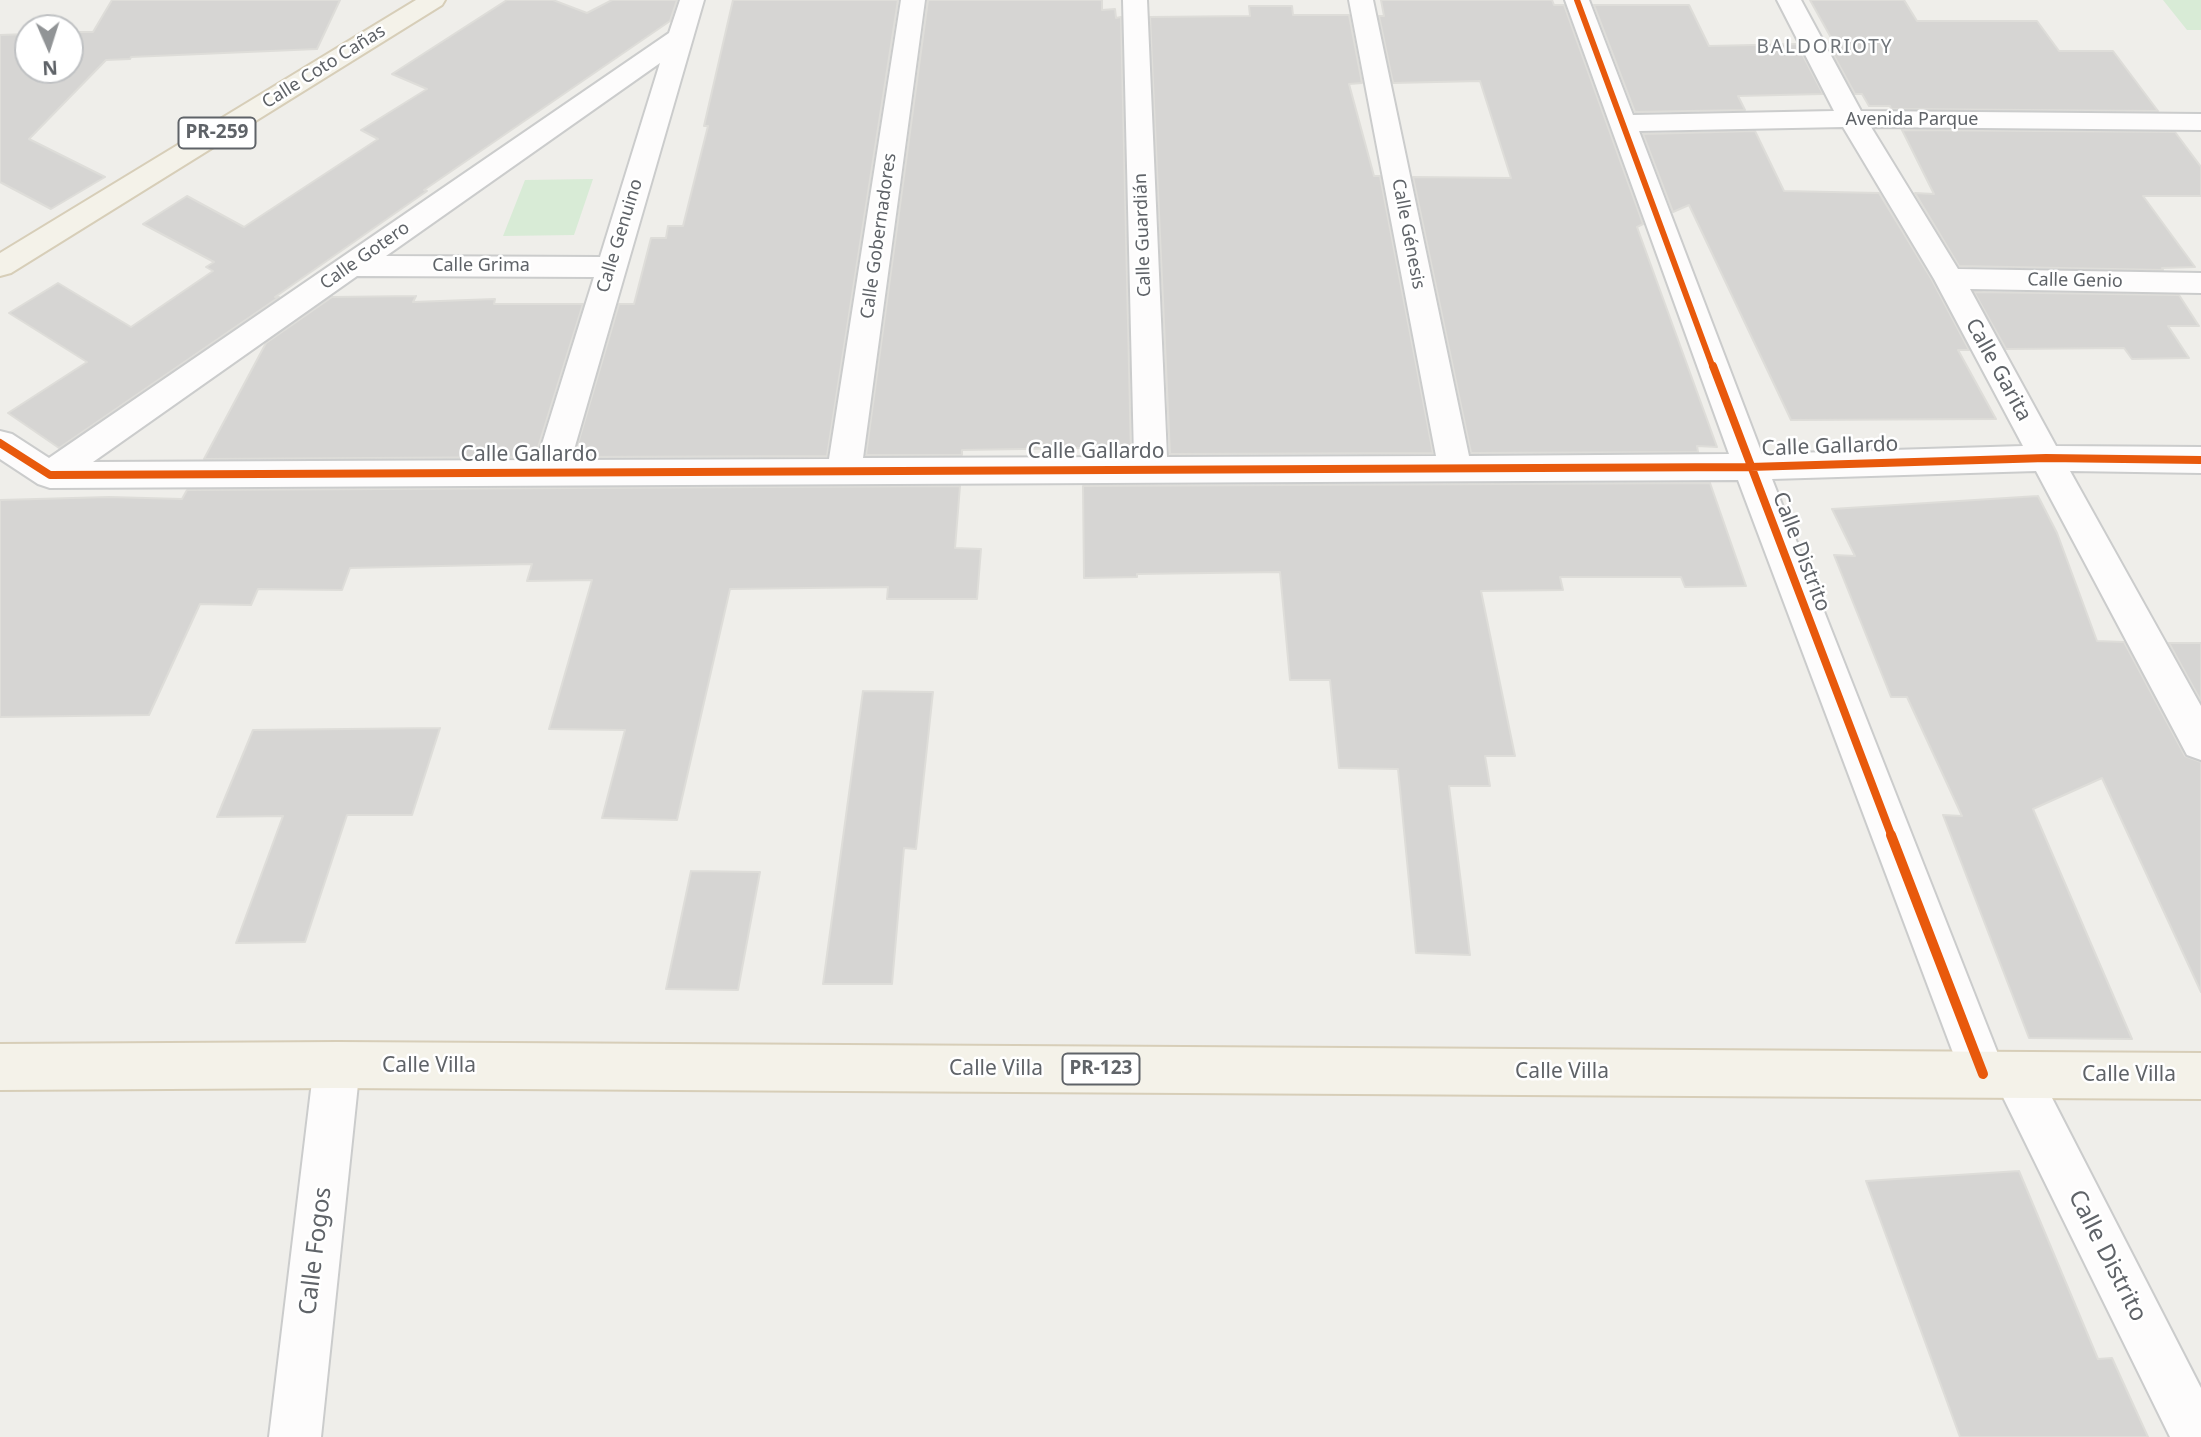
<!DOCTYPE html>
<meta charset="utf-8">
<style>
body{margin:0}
#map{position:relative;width:2201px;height:1437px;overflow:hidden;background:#efeeea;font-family:"Noto Sans",sans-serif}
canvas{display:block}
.north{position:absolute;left:14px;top:14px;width:70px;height:70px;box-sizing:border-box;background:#fff;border:2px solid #bfc1c3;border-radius:50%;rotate:177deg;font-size:19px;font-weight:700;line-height:28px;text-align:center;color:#5f6368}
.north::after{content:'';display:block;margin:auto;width:24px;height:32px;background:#919496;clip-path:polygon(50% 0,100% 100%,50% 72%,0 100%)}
</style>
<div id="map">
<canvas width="2201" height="1437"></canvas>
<div class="north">N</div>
</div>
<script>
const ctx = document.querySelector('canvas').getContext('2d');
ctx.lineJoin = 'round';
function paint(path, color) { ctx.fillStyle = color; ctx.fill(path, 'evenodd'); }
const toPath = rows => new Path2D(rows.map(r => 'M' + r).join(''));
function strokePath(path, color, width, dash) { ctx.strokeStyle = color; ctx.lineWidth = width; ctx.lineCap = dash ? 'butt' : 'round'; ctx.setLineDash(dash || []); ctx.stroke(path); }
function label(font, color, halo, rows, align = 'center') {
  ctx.font = font + ' "Noto Sans",sans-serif'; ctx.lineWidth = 5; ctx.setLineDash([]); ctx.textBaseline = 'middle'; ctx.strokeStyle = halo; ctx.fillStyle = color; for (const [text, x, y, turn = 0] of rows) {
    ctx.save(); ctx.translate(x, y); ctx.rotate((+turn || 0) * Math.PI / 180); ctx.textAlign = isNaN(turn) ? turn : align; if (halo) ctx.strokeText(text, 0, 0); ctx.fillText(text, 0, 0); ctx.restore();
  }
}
const green = toPath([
 [2163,0,2201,0,2201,30,2187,30],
 [593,179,574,235,503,236,525,180]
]);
const building = toPath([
 [112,0,340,0,317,49,131,57,130,59,106,60,29,139,105,177,51,209,0,182,0,35,28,34,28,70,70,70,70,32,93,32,112,0],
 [507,0,553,0,587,13,612,0,677,0,670,21,424,190,427,191,275,297,279,297,59,448,8,413,87,362,9,313,58,283,131,327,213,271,206,267,214,262,143,224,187,196,244,227,378,139,361,130,427,89,392,74,507,0],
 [733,0,898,0,827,456,574,457,619,304,634,304,651,238,666,238,668,226,683,226,708,126,704,126,733,0],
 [928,0,1102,0,1102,10,1115,9,1116,18,1121,17,1131,454,1083,455,1083,448,962,450,962,455,866,455,928,0],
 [1381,0,1552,0,1554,5,1564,5,1643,224,1637,227,1717,447,1697,446,1698,452,1471,453,1413,177,1511,178,1480,81,1393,83,1379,16,1384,16,1381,0],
 [1810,0,1904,0,1917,21,2037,21,2059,51,2113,51,2158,111,1891,109,1890,106,1869,106,1862,94,1855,94,1827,43,1834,43,1810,0],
 [1594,5,1689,5,1709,46,1797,44,1823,94,1738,96,1745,110,1635,112,1594,5],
 [1249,6,1292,6,1293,15,1349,15,1362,83,1349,84,1374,176,1380,176,1433,453,1170,454,1150,17,1250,16,1249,6],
 [1902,130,2175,132,2201,167,2201,196,2143,196,2195,267,2162,268,2163,270,1959,266,1915,193,1934,194,1902,130],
 [1755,131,1784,191,1879,193,1932,280,1969,350,1958,350,1996,419,1791,420,1689,205,1673,212,1643,134,1755,131],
 [1974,292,2179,295,2199,326,2168,326,2189,358,2132,359,2124,348,2006,349,1974,292],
 [416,296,413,302,495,299,494,304,583,304,535,457,204,459,266,343,332,297,416,296],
 [1710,483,1746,586,1685,587,1681,577,1560,577,1563,590,1481,591,1515,756,1485,756,1490,786,1449,786,1470,955,1416,953,1398,769,1339,768,1330,680,1290,680,1280,572,1137,574,1137,577,1084,578,1083,486,1710,483],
 [960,486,955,548,981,549,977,599,887,599,888,587,730,589,677,820,602,818,625,730,549,729,592,580,527,581,532,564,350,568,342,590,258,589,251,605,200,604,149,715,0,717,0,500,109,497,182,499,187,490,960,486],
 [2038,496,2057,533,2097,641,2124,642,2185,756,2201,762,2201,992,2102,778,2033,809,2132,1039,2029,1038,1943,815,1962,816,1907,697,1891,697,1834,555,1855,556,1832,509,2038,496],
 [2169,643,2201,643,2201,701,2169,643],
 [863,691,933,692,916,849,904,848,892,984,823,984,863,691],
 [440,728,412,815,347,815,305,942,236,943,283,816,217,817,253,730,440,728],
 [691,871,760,872,738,990,666,989,691,871],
 [2019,1171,2098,1359,2112,1358,2148,1437,1960,1437,1866,1181,2019,1171]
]);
const street = toPath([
 [680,0,704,0,571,460,829,459,901,0,925,0,863,458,1134,457,1123,0,1147,0,1167,457,1436,456,1349,0,1373,0,1469,456,1729,454,1565,0,1589,0,1633,115,1834,111,1777,0,1801,0,1861,111,2201,114,2201,130,1871,127,1958,269,2201,273,2201,293,1970,289,2056,446,2201,447,2201,473,2070,471,2201,706,2201,760,2187,755,2036,471,1772,479,2000,1059,2016,1052,2032,1059,2201,1388,2201,1437,2170,1437,1999,1089,1983,1097,1967,1090,1738,480,50,488,38,484,0,459,0,431,12,434,49,458,669,33,680,0],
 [660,63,600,257,386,256,660,63],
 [1843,127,1934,279,2023,446,1762,454,1639,131,1843,127],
 [357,276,594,277,537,460,93,462,357,276],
 [337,1042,353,1049,360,1065,321,1437,269,1437,314,1065,321,1049,337,1042]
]);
const primary = toPath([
 [416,0,445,0,442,5,11,273,0,276,0,253,416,0],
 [337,1042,2201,1053,2201,1099,337,1088,0,1090,0,1044,337,1042]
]);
const cyclewayFar2 = toPath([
 [1577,0,1713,368]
]);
const cyclewayFar1 = toPath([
 [1713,366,1892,837],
 [0,443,50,475,1750,467,2046,458,2201,460]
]);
const cycleway = toPath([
 [1891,835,1983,1074]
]);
const farStreetnames = [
 ["Calle Coto Cañas",324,67,-32],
 ["Avenida Parque",1912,120],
 ["Calle Génesis",1408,234,79],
 ["Calle Guardián",1143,235,-92],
 ["Calle Genuino",620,236,-73],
 ["Calle Gobernadores",879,236,-82],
 ["Calle Gotero",365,256,-35],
 ["Calle Grima",481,266],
 ["Calle Genio",2075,281,1]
];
const farNeighbourhoodnames = [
 ["BALDORIOTY",1825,48]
];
const shields = [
 [217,133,77],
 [1101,1069,77]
];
const shieldNames = [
 ["PR-259",217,133],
 ["PR-123",1101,1069]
];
const streetNames = [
 ["Calle Garita",1998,370,61],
 ["Calle Gallardo",1830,447,-2],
 ["Calle Gallardo",1096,452],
 ["Calle Gallardo",529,455],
 ["Calle Distrito",1801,552,69],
 ["Calle Villa",429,1066],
 ["Calle Villa",996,1069],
 ["Calle Villa",1562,1072],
 ["Calle Villa",2129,1075]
];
const nearStreetnames = [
 ["Calle Fogos",316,1251,-83],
 ["Calle Distrito",2107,1256,63]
];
paint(green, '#d8ebd6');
paint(building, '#d6d5d3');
strokePath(building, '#deddd9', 2);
strokePath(street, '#cbcccc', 4);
strokePath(primary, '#d7ceb8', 4);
paint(street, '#fdfcfc');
paint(primary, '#f4f2e9');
strokePath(cyclewayFar2, '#e8590c', 6);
strokePath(cyclewayFar1, '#e8590c', 8);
strokePath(cycleway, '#e8590c', 10);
label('18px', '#5f6368', '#fff', farStreetnames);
ctx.letterSpacing = '2px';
label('19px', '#70757a', '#fff', farNeighbourhoodnames);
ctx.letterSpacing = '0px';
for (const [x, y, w] of shields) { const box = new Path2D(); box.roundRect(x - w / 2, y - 15.5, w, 31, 5); ctx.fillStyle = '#fff'; ctx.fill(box); strokePath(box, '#5f6368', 2); }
label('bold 19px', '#5f6368', null, shieldNames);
label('21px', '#5f6368', '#fff', streetNames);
label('24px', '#5f6368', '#fff', nearStreetnames);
</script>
